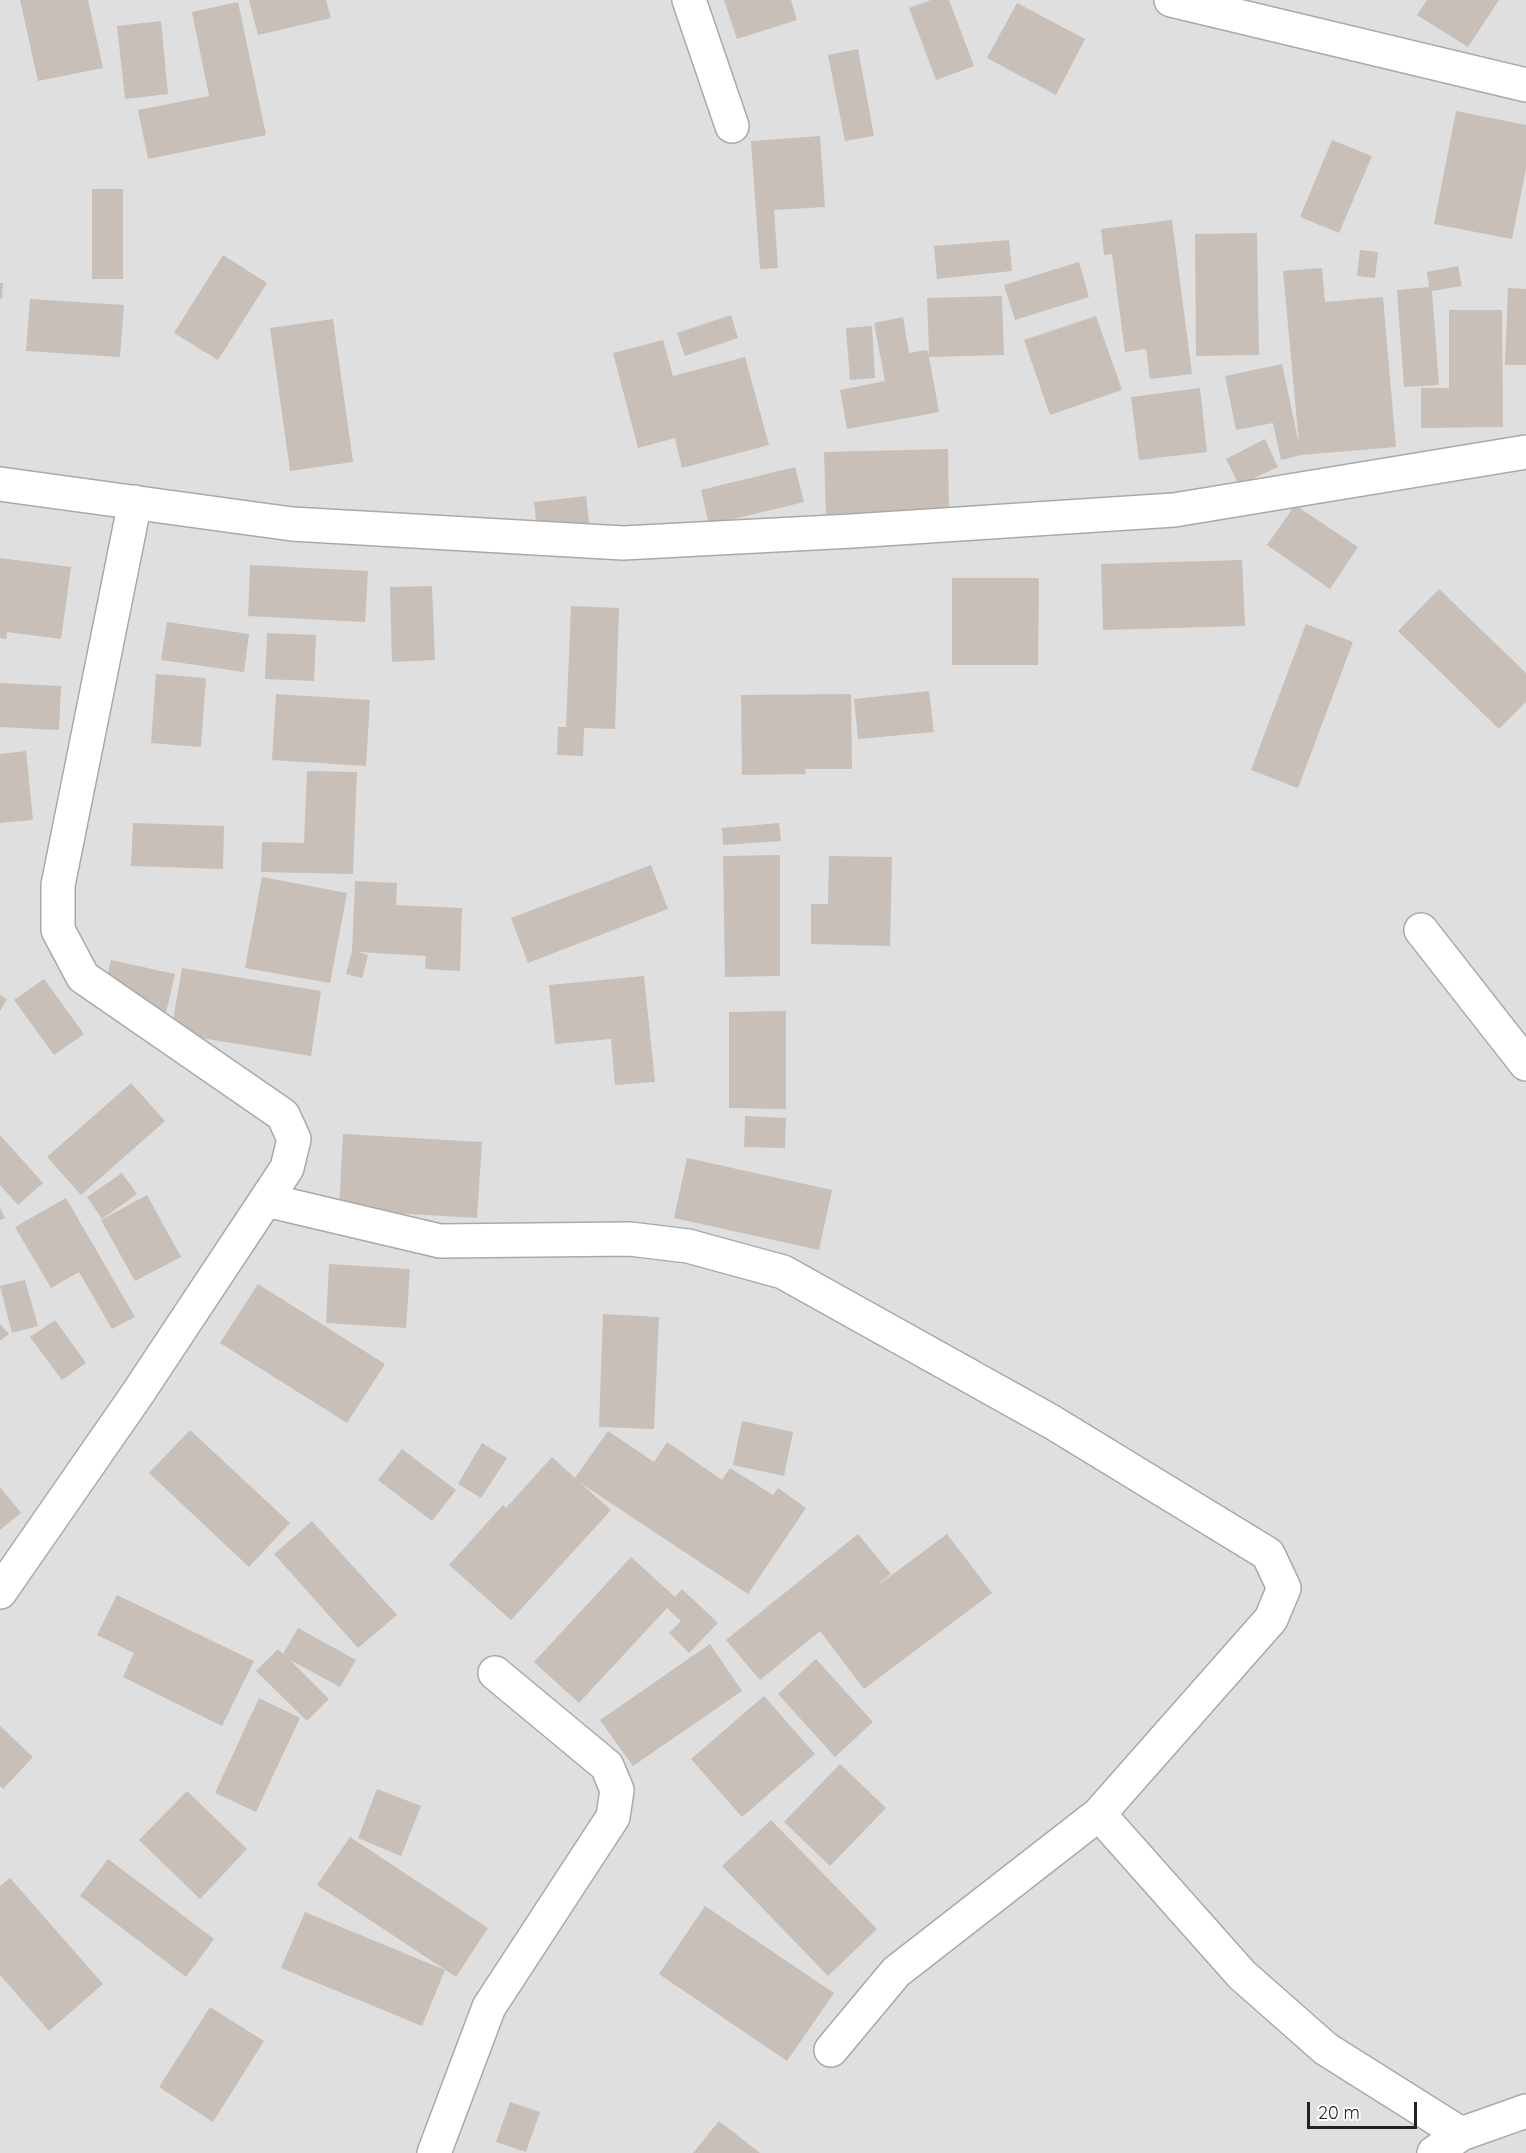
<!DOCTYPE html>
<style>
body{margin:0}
#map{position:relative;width:1526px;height:2153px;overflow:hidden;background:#f2efe9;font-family:Quicksand,sans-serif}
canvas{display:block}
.scale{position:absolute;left:1307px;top:2102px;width:110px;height:27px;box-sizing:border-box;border:3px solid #222;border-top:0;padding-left:8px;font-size:18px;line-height:21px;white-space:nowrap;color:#222;-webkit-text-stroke:4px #fff;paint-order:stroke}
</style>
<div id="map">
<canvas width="1526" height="2153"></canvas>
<div class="scale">20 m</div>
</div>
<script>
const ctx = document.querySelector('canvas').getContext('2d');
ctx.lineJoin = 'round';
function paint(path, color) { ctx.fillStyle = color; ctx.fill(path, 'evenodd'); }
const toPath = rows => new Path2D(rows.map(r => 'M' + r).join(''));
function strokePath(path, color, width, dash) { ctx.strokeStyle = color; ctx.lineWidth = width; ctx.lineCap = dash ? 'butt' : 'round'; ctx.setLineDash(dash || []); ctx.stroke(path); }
const residential = toPath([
 [0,0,1526,0,1526,2153,0,2153]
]);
const building = toPath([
 [20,0,88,0,103,68,38,81],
 [249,0,326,0,331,18,258,35],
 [724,0,791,0,797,20,737,39],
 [931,0,949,0,974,66,936,80,909,8],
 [1427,0,1499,0,1468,47,1417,15],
 [238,2,266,135,148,159,138,110,209,96,192,12],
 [1017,3,1085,39,1056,95,987,58],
 [161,21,168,94,125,99,117,26],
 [858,49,874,136,845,141,828,55],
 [1456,111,1526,125,1526,169,1512,239,1434,224],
 [820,136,825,207,774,210,778,268,760,269,751,141],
 [1332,140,1372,156,1339,233,1300,217],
 [92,189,123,189,123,279,92,279],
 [1172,220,1192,374,1150,379,1146,349,1125,352,1112,254,1104,255,1101,229],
 [1257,233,1259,355,1196,356,1195,234],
 [1009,240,1012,271,937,279,934,246],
 [1360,250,1378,252,1375,278,1357,276],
 [223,255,267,283,218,360,174,333],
 [1079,262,1089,297,1015,320,1004,285],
 [1458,266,1462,286,1432,291,1439,385,1404,387,1397,290,1429,287,1427,272],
 [1322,268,1325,302,1383,297,1396,447,1301,455,1281,460,1273,423,1236,430,1225,376,1282,364,1299,444,1283,271],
 [0,283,3,283,2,299,0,299],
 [1508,288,1526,289,1526,365,1505,365],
 [1002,296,1004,355,929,357,939,412,847,429,840,390,885,381,874,323,903,317,909,353,927,350,929,355,927,298],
 [30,299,124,305,120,357,26,351],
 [1449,310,1502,310,1503,427,1421,428,1421,388,1449,388],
 [731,315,738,338,685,356,677,333],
 [1096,316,1122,390,1050,415,1024,340],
 [333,319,353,462,290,471,270,328],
 [872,326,875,378,850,380,846,328],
 [663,340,673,376,745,357,769,445,682,468,675,438,638,448,613,353],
 [1200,388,1207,452,1139,460,1131,397],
 [1265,439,1278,467,1239,485,1226,459],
 [948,449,949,515,826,518,824,452],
 [795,467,804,502,709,525,701,490],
 [586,496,589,523,537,529,534,502],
 [1295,505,1358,547,1330,589,1267,545],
 [0,558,71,567,61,639,7,632,6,639,0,638],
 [1242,560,1245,626,1103,630,1101,564],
 [250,565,368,571,365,622,248,616],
 [952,578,1039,578,1038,665,952,665],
 [432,586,435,660,392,662,390,587],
 [1439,589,1526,673,1526,702,1499,729,1398,631],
 [571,606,619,608,615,729,584,728,583,756,557,755,558,727,566,727],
 [167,622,249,634,244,672,161,660],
 [1306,624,1353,642,1298,788,1251,770],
 [267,633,316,635,314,681,265,679],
 [156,674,206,678,201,747,151,743],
 [0,683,61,686,59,730,0,727],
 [929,691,934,732,858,739,854,699],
 [276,694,370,700,366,766,272,760],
 [851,694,852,769,805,769,806,774,742,775,741,695],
 [26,751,33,820,0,823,0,754],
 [307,771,357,772,353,874,261,872,262,842,304,843],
 [133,823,224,826,223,869,131,866],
 [779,823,781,841,723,845,722,828],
 [780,855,780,976,725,977,723,856],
 [829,856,892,857,890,946,811,944,811,904,828,904],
 [651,865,668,909,528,963,511,918],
 [262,877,347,893,330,983,245,968],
 [355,881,397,883,396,905,462,908,460,971,425,969,426,956,358,952,368,955,362,978,346,974,352,951],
 [111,960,175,974,162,1030,105,986],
 [182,968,321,991,311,1056,171,1033],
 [644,976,655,1082,615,1085,611,1039,555,1044,549,985],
 [44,979,84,1034,54,1055,14,1000],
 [0,995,7,999,0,1011],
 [786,1011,786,1109,729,1108,729,1012],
 [131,1083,165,1121,81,1195,47,1157],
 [745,1116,786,1118,785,1148,744,1147],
 [343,1134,482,1142,477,1218,339,1210],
 [0,1135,43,1183,18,1205,0,1185],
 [687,1158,832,1190,819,1250,674,1218],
 [122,1173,137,1194,102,1219,87,1197],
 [147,1195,181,1257,135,1281,101,1220],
 [66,1198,135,1317,112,1329,79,1272,51,1288,15,1227],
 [0,1208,5,1218,0,1220],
 [329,1264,410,1269,406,1328,326,1323],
 [25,1280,38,1326,12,1333,0,1286],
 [258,1284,385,1364,347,1423,220,1343],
 [603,1314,659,1317,654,1429,599,1427],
 [55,1320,86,1363,62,1380,30,1337],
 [0,1324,9,1334,0,1341],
 [742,1421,793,1432,784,1476,733,1465],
 [190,1430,290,1523,249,1567,149,1473],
 [608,1431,654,1462,667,1442,722,1480,730,1468,773,1495,778,1488,806,1508,748,1594,579,1482,611,1510,511,1620,449,1565,503,1505,506,1508,552,1457,575,1478],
 [482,1443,507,1458,481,1498,458,1484],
 [402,1449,456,1490,432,1521,378,1480],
 [0,1487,21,1513,0,1530],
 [312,1521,397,1615,358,1648,274,1554],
 [858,1534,891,1574,873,1589,947,1534,992,1593,864,1689,820,1631,760,1680,726,1640],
 [631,1557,675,1597,682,1589,718,1623,689,1653,669,1633,681,1621,667,1608,579,1703,534,1662],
 [117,1595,254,1661,222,1726,123,1677,134,1653,97,1635],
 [298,1628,356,1660,340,1687,290,1660,329,1699,307,1721,256,1671,278,1649,283,1654],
 [710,1644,742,1691,633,1766,600,1720],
 [816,1659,873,1722,835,1757,778,1694],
 [764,1696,815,1754,742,1817,691,1759],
 [259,1698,300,1718,256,1812,215,1793],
 [0,1726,33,1757,3,1789,0,1786],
 [840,1764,886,1808,830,1866,784,1822],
 [377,1789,421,1806,401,1856,358,1838],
 [187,1791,247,1849,200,1899,139,1840],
 [771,1820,877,1929,828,1976,722,1866],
 [350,1837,488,1928,456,1977,317,1885],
 [108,1859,214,1939,186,1977,80,1896],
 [10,1878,103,1984,49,2031,0,1975,0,1886],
 [705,1906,834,1993,787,2061,659,1974],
 [305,1912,445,1970,422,2026,281,1968],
 [210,2007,264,2041,213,2122,159,2087],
 [510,2102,540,2112,526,2152,496,2142],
 [719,2121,760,2153,693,2153]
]);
const street = toPath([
 [689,0,732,126],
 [1171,0,1526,85],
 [0,484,292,524,623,543,852,531,1174,510,1526,452],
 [1421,930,1526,1064],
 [266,1200,440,1241,630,1239,688,1246,783,1272,1052,1422,1268,1554,1284,1588,1271,1619,1099,1814,896,1972,831,2050],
 [0,1592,138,1393,287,1168,294,1139,283,1115,83,977,58,930,58,885,135,502],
 [1099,1814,1242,1975,1326,2049,1461,2134],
 [434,2153,489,2007,613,1817,617,1790,607,1766,495,1673],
 [1434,2153,1461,2134,1526,2111]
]);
paint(residential, '#e0dfdf');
paint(building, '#c7bfb8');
strokePath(street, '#a9a9a9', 36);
strokePath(street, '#fff', 33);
</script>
